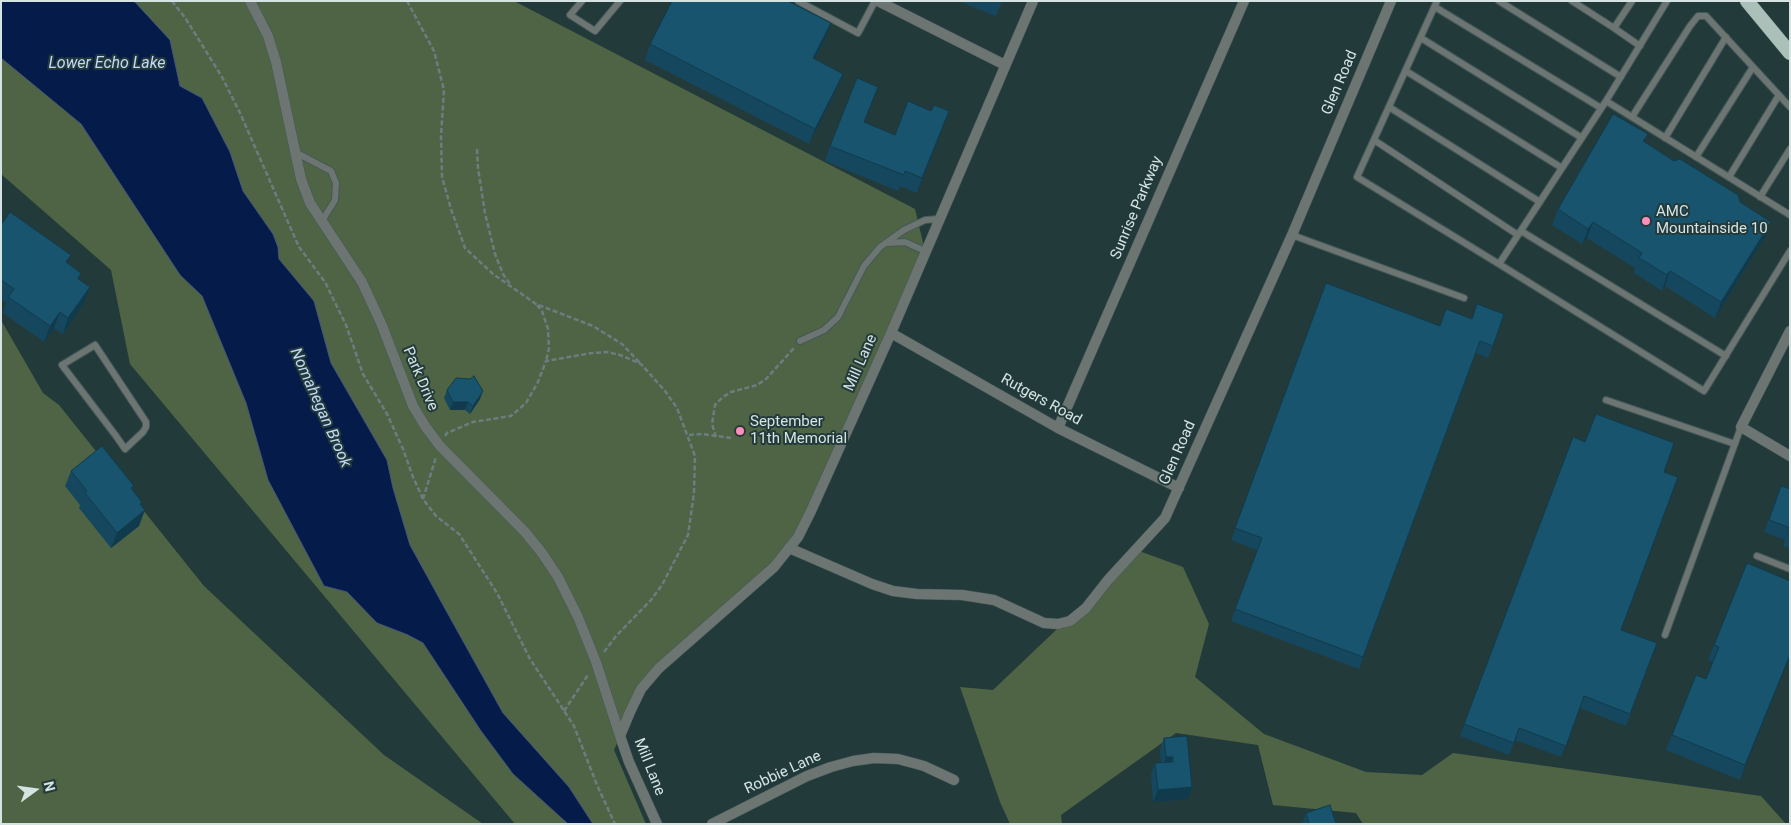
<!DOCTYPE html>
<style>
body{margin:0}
#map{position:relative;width:1791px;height:825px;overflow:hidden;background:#233a3b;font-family:Roboto,sans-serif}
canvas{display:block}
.frame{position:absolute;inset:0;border:2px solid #d5e3e3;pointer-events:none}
.north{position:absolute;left:10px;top:765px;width:50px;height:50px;-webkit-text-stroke:4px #233a3b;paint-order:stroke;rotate:76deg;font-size:14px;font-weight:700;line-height:20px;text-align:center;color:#d5e3e3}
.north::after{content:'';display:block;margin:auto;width:18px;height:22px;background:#d5e3e3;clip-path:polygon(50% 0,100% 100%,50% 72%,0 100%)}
</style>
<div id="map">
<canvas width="1791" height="825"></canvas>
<div class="frame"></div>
<div class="north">N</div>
</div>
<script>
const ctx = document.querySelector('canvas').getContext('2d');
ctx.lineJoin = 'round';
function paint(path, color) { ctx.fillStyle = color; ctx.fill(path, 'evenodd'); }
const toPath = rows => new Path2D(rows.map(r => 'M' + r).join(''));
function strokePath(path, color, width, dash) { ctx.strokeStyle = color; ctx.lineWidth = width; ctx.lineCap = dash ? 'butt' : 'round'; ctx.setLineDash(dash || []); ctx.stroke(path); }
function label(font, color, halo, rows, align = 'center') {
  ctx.font = font + ' Roboto,sans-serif'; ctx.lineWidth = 4; ctx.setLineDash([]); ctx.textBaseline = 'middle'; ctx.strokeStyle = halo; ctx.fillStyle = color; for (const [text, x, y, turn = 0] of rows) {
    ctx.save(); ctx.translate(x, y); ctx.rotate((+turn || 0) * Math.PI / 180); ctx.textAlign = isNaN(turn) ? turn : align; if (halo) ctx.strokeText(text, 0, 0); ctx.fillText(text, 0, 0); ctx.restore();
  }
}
const green = toPath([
 [1,1,514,1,915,209,925,251,798,537,641,689,614,750,646,824,515,824,130,364,111,270,1,174],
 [1,320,43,393,59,405,204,586,384,755,483,824,1,824],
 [1139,551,1183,567,1209,624,1195,677,1264,734,1366,772,1422,775,1453,753,1761,796,1786,824,1363,824,1356,813,1273,805,1258,745,1176,733,1061,815,1062,824,1010,824,1000,802,960,687,993,690]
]);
const water = toPath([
 [1,1,131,1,135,2,170,40,180,86,202,98,230,152,243,191,273,234,278,247,279,259,314,301,331,363,387,460,393,488,410,545,443,605,503,713,569,787,593,824,568,824,513,774,481,731,423,643,408,635,377,623,347,592,324,586,268,480,246,403,202,296,180,275,81,124,1,58,1,1]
]);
const path = toPath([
 [172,1,186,19,222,77,240,113,299,247,325,282,346,325,363,374,387,414,403,449,413,477,423,499,436,516,459,534,497,593,530,659,574,726,597,785,615,824],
 [407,1,434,51,444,90,441,136,442,177,451,209,465,248,493,274,536,304,593,326,622,344,640,363],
 [477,149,478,168,485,213,495,254,503,274,510,284],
 [537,305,542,311,548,329,549,348,546,361],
 [689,435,702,434,731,438],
 [445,436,447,433,473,422,511,416,526,403,538,382,546,361,592,353,607,352,620,355,641,364,665,391,677,408,695,456,694,493,688,535,662,585,651,600,617,635,604,652],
 [716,437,712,424,715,405,723,397,731,392,757,385,766,379,794,348],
 [423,499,436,457],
 [564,711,588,675]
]);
const service = toPath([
 [582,1,570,15,595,31,620,1],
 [798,1,858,33,875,1],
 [1437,1,1357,177,1499,264,1606,101],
 [1499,1,1621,77],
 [1572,1,1614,28],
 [1632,1,1614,28,1640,46],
 [1667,1,1606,101,1790,215],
 [1435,7,1601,108],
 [1421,38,1582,138],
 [1406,71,1562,168],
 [1389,107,1540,202],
 [1632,117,1690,26,1698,16,1706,16,1790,107],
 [1665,138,1726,37],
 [1374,140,1518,235],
 [295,152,331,171,336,183,335,200,322,221],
 [1696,157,1753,67],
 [1729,177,1779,95],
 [1760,197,1790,149],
 [1521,231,1726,356],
 [1292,235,1464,298],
 [889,243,905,242,925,251],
 [1499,264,1704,391,1790,251],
 [800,341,824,330,838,317,864,266,880,247,904,230,925,220,939,219],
 [95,345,146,422,146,427,143,432,125,449,116,436,62,365,95,345],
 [1606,400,1735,444],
 [1757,556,1790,569],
 [1665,635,1741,427]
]);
const minor = toPath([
 [250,1,268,36,276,62,301,179,310,203,362,282,381,323,413,406,425,426,440,446,525,532,542,553,558,577,578,617,596,662,620,736],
 [878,1,1005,65],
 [1790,331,1741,427,1790,456],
 [891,333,1058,428,1179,488],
 [1058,428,1244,1],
 [789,548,872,584,893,591,917,594,962,595,994,600,1044,623,1058,624,1070,621,1086,608,1108,580,1165,518,1292,235,1391,1],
 [657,824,629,762,620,736,630,712,641,689,659,668,774,567,798,537,811,511,891,333,1033,1],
 [712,824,807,776,831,767,853,761,874,758,898,759,924,766,954,780]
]);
const trunk = toPath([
 [1747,1,1790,53]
]);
const wall = toPath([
 [958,1,1002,1,996,16],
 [831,23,825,39,815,59,837,89,809,144,645,60,650,44],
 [878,87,864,123,895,135,943,127,917,193,900,186,898,191,825,161,830,146],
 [1645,142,1740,202,1765,237,1715,318,1665,286,1662,291,1634,273,1635,268,1587,238,1582,244,1552,225,1558,209],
 [1,225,68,264,79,280,84,303,63,334,54,328,44,342,3,313,6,303,1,299],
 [1326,283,1440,326,1472,319,1504,314,1488,358,1476,353,1359,669,1231,621,1257,550,1231,540],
 [447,390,480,399,470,414,465,410,450,410,444,398],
 [1573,437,1664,472,1621,630,1657,643,1626,726,1580,708,1561,757,1515,740,1509,755,1460,736],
 [71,471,133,490,141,505,139,526,111,548,79,508,80,505,65,486],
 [1781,486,1790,489,1790,548,1783,546,1785,540,1764,532],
 [1790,581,1790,656,1740,780,1666,750,1672,735,1706,679,1713,662,1708,660,1714,645],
 [1164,738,1192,787,1188,799,1153,802,1151,775,1155,763,1161,763,1160,750],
 [1306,813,1336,824,1302,824]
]);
const shadedWall = toPath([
 [831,23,825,39,807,74,813,58],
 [843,74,837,89,809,144,815,129],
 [949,111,943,127,917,193,922,178],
 [1593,222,1587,238,1582,244,1588,229],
 [1771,222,1765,237,1715,318,1721,302],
 [1670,271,1665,286,1662,291,1667,275],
 [90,287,84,303,63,334,68,318],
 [60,312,54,328,44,342,50,326],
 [483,391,480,399,470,414,473,406],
 [453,402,468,402,465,410,450,410],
 [142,502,136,517,145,510,139,526,111,548,117,533],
 [1790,655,1790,656,1740,780,1745,765],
 [1166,757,1173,757,1168,769,1162,769],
 [1192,787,1188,799,1153,802,1158,790]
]);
const building = toPath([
 [672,1,788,1,831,23,813,58,843,74,815,129,650,44,672,1],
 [857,78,878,87,864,122,895,135,908,101,931,111,934,105,949,111,922,178,905,171,904,175,830,146,857,78],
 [1613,114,1648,134,1643,141,1674,161,1680,159,1738,195,1740,202,1771,222,1721,302,1670,271,1667,275,1639,258,1642,253,1593,222,1588,229,1558,209,1613,114],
 [10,212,71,255,66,262,81,273,78,279,90,287,68,318,60,312,50,326,8,297,14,289,1,280,1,225,10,212],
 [1326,283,1440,326,1446,309,1472,319,1477,304,1504,314,1493,346,1480,341,1363,657,1235,609,1262,538,1235,528,1326,283],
 [474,376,483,391,473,406,468,402,453,402,447,390,456,378,470,379,474,376],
 [1596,414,1674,443,1664,472,1678,477,1621,630,1657,643,1630,714,1584,696,1566,746,1519,728,1514,743,1464,724,1573,437,1585,442,1596,414],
 [102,446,134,486,131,488,142,502,140,504,145,510,117,533,85,493,87,491,71,471,102,446],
 [1781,486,1790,489,1790,535,1787,534,1790,528,1769,520,1781,486],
 [1747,563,1790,581,1790,655,1745,765,1672,735,1696,675,1706,679,1719,647,1714,645,1747,563],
 [1187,736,1192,787,1158,790,1155,763,1173,762,1173,757,1166,757,1164,738,1187,736],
 [1330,805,1336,824,1309,824,1306,813,1330,805]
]);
const markers = [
 [1646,221,5,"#fe8ebc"],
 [740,431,5,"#fe8ebc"]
];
const streetNames = [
 ["Glen Road",1340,83,-67],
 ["Sunrise Parkway",1137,208,-67],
 ["Mill Lane",861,363,-66],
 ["Park Drive",420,379,67],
 ["Rutgers Road",1041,400,29],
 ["Glen Road",1178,453,-66],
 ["Mill Lane",649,767,68],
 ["Robbie Lane",783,773,-25]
];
const poiNames = [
 ["AMC",1656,212],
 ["Mountainside 10",1656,229],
 ["September",750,422],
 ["11th Memorial",750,439]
];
const waterNames = [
 ["Lower Echo Lake",107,64],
 ["Nomahegan Brook",320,408,66]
];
paint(green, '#4f6445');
paint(water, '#051c4a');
strokePath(water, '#435878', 1);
strokePath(service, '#435859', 8);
strokePath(minor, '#435859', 11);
strokePath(trunk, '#435859', 15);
strokePath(path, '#6b7e7f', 2.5, [5, 2.5]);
strokePath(service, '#6c7571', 6);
strokePath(minor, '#6c7571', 10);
strokePath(trunk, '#abc0b8', 14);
paint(wall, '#15485e');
paint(shadedWall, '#113b4c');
paint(building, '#18546d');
strokePath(building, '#113b4c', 1);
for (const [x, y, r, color] of markers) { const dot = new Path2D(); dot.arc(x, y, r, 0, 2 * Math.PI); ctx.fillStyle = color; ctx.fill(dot); strokePath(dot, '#233a3b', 2); }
label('15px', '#d5e3e3', '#233a3b', streetNames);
label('15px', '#d5e3e3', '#233a3b', poiNames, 'left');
label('italic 16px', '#c5d7f7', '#233a3b', waterNames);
</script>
